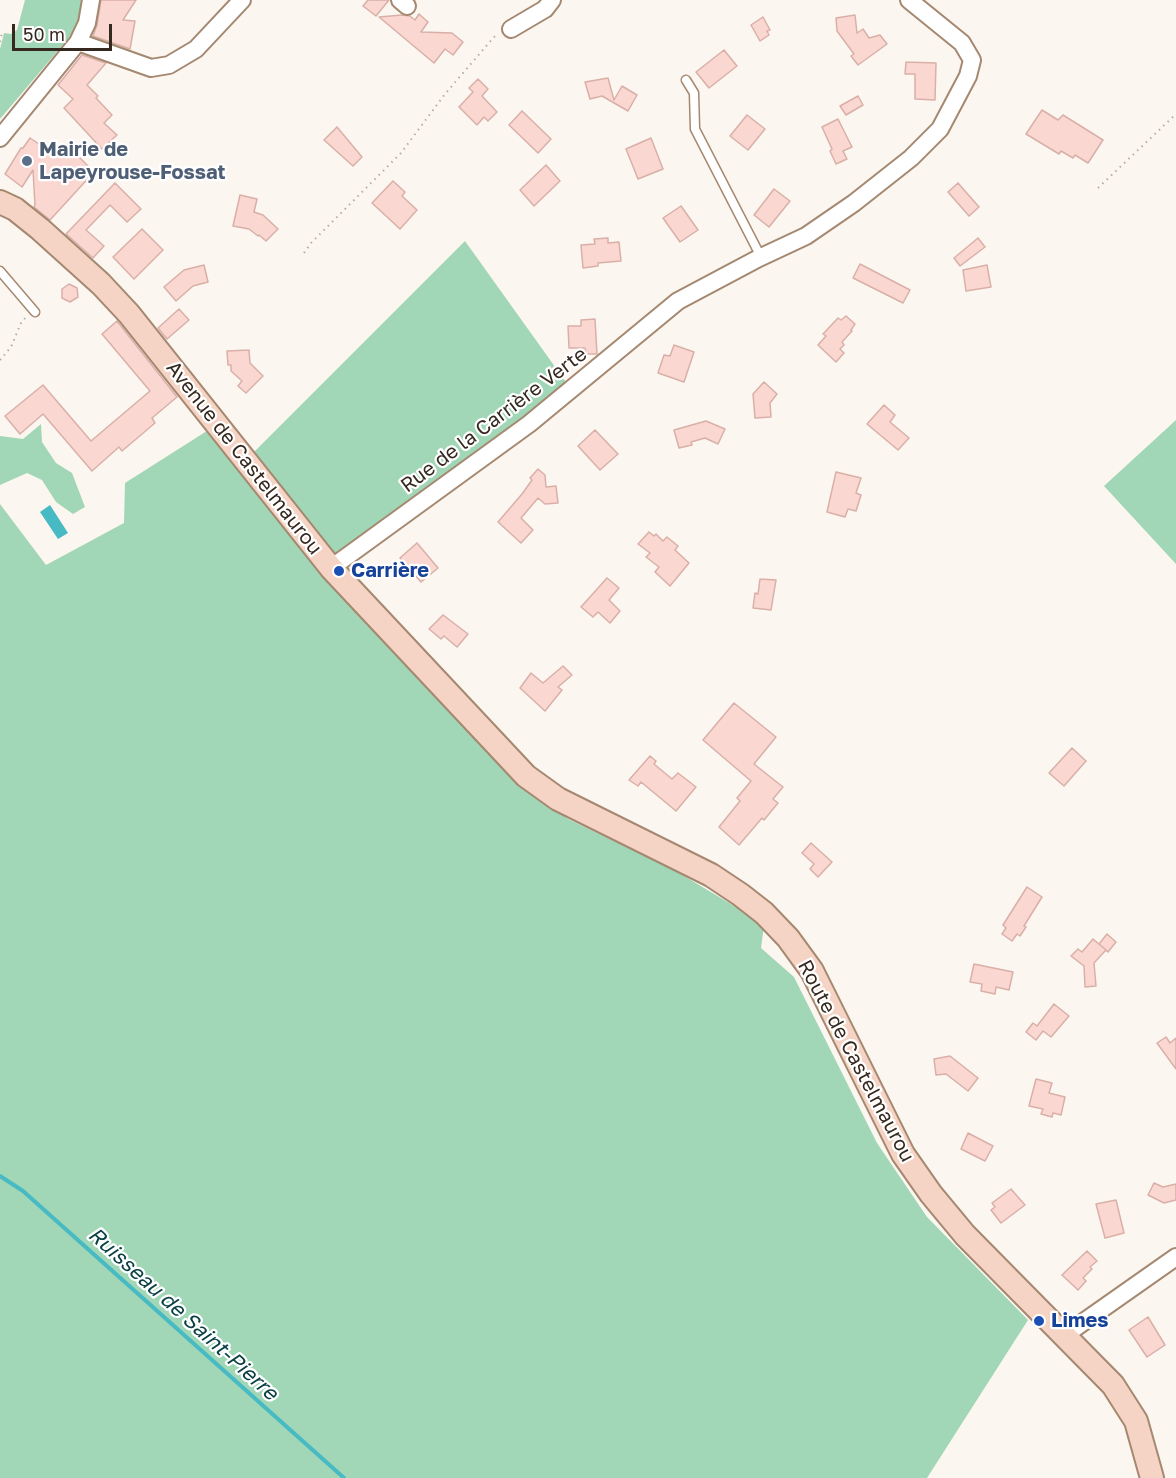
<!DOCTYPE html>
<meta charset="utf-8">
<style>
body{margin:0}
#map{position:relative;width:1176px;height:1478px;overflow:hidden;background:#fcf6f0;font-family:"Golos Text",sans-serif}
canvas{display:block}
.scale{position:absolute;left:12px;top:24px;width:100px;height:27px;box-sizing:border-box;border:3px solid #35291f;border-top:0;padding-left:8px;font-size:18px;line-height:21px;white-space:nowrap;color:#35291f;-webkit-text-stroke:4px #fff;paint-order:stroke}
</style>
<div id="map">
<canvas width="1176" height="1478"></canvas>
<div class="scale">50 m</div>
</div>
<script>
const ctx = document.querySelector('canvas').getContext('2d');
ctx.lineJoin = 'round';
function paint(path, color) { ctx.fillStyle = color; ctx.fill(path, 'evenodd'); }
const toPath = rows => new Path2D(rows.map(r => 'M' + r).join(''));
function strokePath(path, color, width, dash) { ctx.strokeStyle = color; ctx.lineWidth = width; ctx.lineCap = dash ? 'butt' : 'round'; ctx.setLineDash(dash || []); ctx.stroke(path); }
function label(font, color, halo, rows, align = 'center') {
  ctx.font = font + ' "Golos Text",sans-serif'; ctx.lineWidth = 4.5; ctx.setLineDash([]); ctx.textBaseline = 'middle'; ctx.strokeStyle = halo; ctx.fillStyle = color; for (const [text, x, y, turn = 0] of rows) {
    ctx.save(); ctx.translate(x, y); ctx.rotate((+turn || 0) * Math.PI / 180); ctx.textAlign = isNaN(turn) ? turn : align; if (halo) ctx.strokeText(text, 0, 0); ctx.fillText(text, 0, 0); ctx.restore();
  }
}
const green = toPath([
 [25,0,83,0,81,16,72,34,0,119,0,49,4,33,11,34,17,30],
 [465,241,568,385,335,555,304,523,256,459,255,451],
 [1176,420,1176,564,1104,486],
 [41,424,42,442,56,463,72,473,85,507,73,514,56,502,42,480,27,473,0,485,0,436,23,439],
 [210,429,517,780,568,819,674,870,746,913,764,926,761,948,794,977,877,1143,927,1217,1028,1320,927,1478,0,1478,0,504,46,565,124,523,125,483]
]);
const water = toPath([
 [50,505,68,533,58,539,40,512]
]);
const stream = toPath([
 [0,1176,23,1191,344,1478]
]);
const building = toPath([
 [101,0,136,0,123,20,135,21,130,49,93,36,97,25,101,0],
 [368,0,389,0,376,16,363,6,368,0],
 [419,14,428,22,421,32,452,33,463,42,453,55,445,49,434,63,379,17,402,15,410,16,415,20,419,14],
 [855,15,857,33,863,29,869,38,880,35,887,44,858,65,851,56,854,54,837,31,836,18,855,15],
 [763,17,770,30,767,31,769,35,760,41,751,25,763,17],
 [724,50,737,66,709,88,696,72,724,50],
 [82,55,106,63,87,85,98,96,96,98,112,115,104,123,117,135,102,149,64,108,73,99,58,85,82,55],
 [906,62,936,63,935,100,915,99,915,74,905,74,906,62],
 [608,78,614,100,622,86,637,95,628,111,602,96,590,99,585,82,608,78],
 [478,79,488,89,482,96,497,112,488,121,484,117,477,125,459,107,473,92,469,88,478,79],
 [858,96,863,105,846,115,840,106,858,96],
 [1042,110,1058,120,1063,115,1103,140,1088,163,1075,155,1073,158,1061,151,1059,154,1026,134,1042,110],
 [522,111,551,139,538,153,509,125,522,111],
 [747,115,765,129,748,150,730,136,747,115],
 [838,119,852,147,843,151,847,159,836,164,830,151,832,149,822,127,838,119],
 [337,127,362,157,353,166,324,140,337,127],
 [30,138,57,156,58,153,66,144,94,172,50,220,34,207,35,205,33,170,22,187,5,174,21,148,23,148,30,138],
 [651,138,663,169,638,179,626,149,651,138],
 [546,165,560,181,534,206,520,190,546,165],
 [393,181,405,192,402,196,417,210,400,229,372,203,393,181],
 [115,183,141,209,127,222,110,205,86,230,104,246,93,258,66,234,115,183],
 [958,183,979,207,969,216,948,192,958,183],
 [774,189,790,201,769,227,754,215,774,189],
 [240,195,257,199,254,212,263,215,278,229,266,241,259,235,258,236,249,229,233,226,240,195],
 [681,206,698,230,680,242,663,218,681,206],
 [142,229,163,250,134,279,113,257,142,229],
 [608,238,608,243,619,242,621,261,598,263,598,266,583,268,581,245,595,244,594,239,608,238],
 [978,238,985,247,960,266,954,258,978,238],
 [860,264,910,290,903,303,853,278,860,264],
 [204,265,208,282,193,286,176,301,164,287,184,270,204,265],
 [987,265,991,287,966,291,963,270,987,265],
 [69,284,77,288,78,297,70,302,62,298,62,289,69,284],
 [179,309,189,320,167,339,158,328,179,309],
 [846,316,855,324,851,330,852,331,842,342,844,345,840,349,844,353,836,362,818,345,826,336,823,334,838,318,841,320,846,316],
 [595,319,597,354,586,354,585,348,569,348,568,326,581,326,581,320,595,319],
 [117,321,177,397,152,418,155,423,122,451,119,447,92,471,43,414,20,434,5,416,43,385,91,441,150,391,102,334,117,321],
 [674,345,694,352,684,382,658,373,664,355,670,356,674,345],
 [249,350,250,363,263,376,246,393,238,386,242,381,231,371,231,365,228,365,227,351,249,350],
 [764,382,777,394,770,403,771,417,755,418,753,394,764,382],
 [884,405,895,415,890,422,909,438,898,450,867,424,884,405],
 [706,421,725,429,718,444,705,438,691,442,692,445,679,448,674,430,706,421],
 [595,430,618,454,600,470,578,446,595,430],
 [538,469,545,475,546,487,556,486,558,503,545,504,538,498,521,518,533,530,521,543,498,522,522,494,532,480,530,478,538,469],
 [836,472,861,478,856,493,861,495,856,511,848,509,845,517,827,512,836,472],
 [649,532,654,536,656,534,663,541,667,537,678,546,675,550,689,563,670,586,655,572,659,567,646,557,650,553,638,544,649,532],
 [417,543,438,568,421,582,400,558,417,543],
 [607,578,619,588,609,600,620,611,610,623,598,612,593,617,581,607,607,578],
 [760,579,776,580,771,610,753,608,755,593,758,594,760,579],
 [443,615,468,634,457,647,444,636,441,639,429,629,443,615],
 [563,666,572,675,558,687,562,690,545,711,520,688,531,673,543,683,563,666],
 [734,703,776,737,754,764,783,787,773,799,778,803,764,820,762,818,739,845,719,827,740,801,737,798,751,781,703,740,734,703],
 [1072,748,1086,761,1064,786,1049,773,1072,748],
 [650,756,656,761,654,764,672,779,678,773,696,787,676,811,641,782,638,786,629,780,650,756],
 [811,843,832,862,818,877,810,869,814,864,802,853,811,843],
 [1027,887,1042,897,1024,926,1026,927,1020,936,1017,934,1012,941,1002,934,1006,928,1003,925,1027,887],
 [1107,934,1116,942,1108,952,1106,950,1094,963,1096,986,1085,987,1084,966,1071,956,1078,949,1082,952,1093,939,1106,950,1099,944,1107,934],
 [974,964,1013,972,1009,990,996,987,995,994,981,991,982,984,970,982,974,964],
 [1054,1004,1069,1016,1051,1037,1043,1031,1036,1040,1026,1032,1033,1023,1037,1026,1054,1004],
 [1166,1037,1170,1043,1176,1038,1176,1069,1157,1043,1166,1037],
 [950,1056,978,1078,968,1091,946,1074,936,1075,934,1059,950,1056],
 [1036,1079,1052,1083,1049,1093,1065,1097,1061,1115,1053,1113,1052,1117,1041,1114,1043,1109,1029,1106,1036,1079],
 [968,1133,993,1146,985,1161,961,1149,968,1133],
 [1154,1183,1163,1187,1176,1184,1176,1200,1164,1203,1148,1195,1154,1183],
 [1011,1189,1025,1205,1001,1223,991,1210,995,1207,992,1203,1011,1189],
 [1116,1200,1124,1233,1105,1238,1096,1204,1116,1200],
 [1087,1251,1097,1261,1090,1267,1092,1269,1083,1278,1086,1281,1078,1290,1062,1275,1087,1251],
 [1148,1317,1165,1345,1147,1357,1129,1330,1148,1317]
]);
const path = toPath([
 [0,42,2,33],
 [1098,188,1176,114],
 [304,253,311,243,401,153,445,94,494,37,499,35],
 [0,360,11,347,21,323,26,317]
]);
const lane = toPath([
 [686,80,694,93,695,129,761,257],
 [0,271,35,312]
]);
const street = toPath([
 [400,0,407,6],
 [511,29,545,9,552,0],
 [78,42,151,68,169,65,196,49,242,0],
 [0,138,78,42,87,23,91,0],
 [331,568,529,424,678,301,759,258,806,236,854,203,911,158,940,129,968,76,972,60,962,43,909,0],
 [1065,1335,1176,1257]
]);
const secondary = toPath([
 [0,202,15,209,40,229,101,284,129,314,331,568,526,776,558,799,711,875,741,895,764,913,788,938,812,971,903,1154,931,1194,965,1235,1113,1385,1136,1421,1152,1478]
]);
const markers = [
 [27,161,6,"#5c6f8a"],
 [339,571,6,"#1a4fb4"],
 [1039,1321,6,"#1a4fb4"]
];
const serviceNames = [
 ["Mairie de",39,150],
 ["Lapeyrouse-Fossat",39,173]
];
const streetNames = [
 ["Rue de la Carrière Verte",494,420,-37],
 ["Avenue de Castelmaurou",244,458,52],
 ["Route de Castelmaurou",856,1061,62]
];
const transitNames = [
 ["Carrière",351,571],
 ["Limes",1051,1321]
];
const waterNames = [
 ["Ruisseau de Saint-Pierre",183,1314,42]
];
paint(green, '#a1d6b6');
paint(water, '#47bac3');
strokePath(stream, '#47bac3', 4);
paint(building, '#fad7d1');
strokePath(building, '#d9b0a8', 1.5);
strokePath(lane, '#a58870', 11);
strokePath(street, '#a58870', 20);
strokePath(secondary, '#a58870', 26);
strokePath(path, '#b5ada5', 2, [1.5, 4.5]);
strokePath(lane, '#fff', 8);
strokePath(street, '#fff', 16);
strokePath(secondary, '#f6d4c5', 22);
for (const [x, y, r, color] of markers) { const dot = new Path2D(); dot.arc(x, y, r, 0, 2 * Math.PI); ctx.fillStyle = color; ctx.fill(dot); strokePath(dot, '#fff', 2); }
label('bold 20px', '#4e5e75', '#fff', serviceNames, 'left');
label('20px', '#35291f', '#fff', streetNames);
label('bold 20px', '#164399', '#fff', transitNames, 'left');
label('italic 21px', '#0b4044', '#fff', waterNames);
</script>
